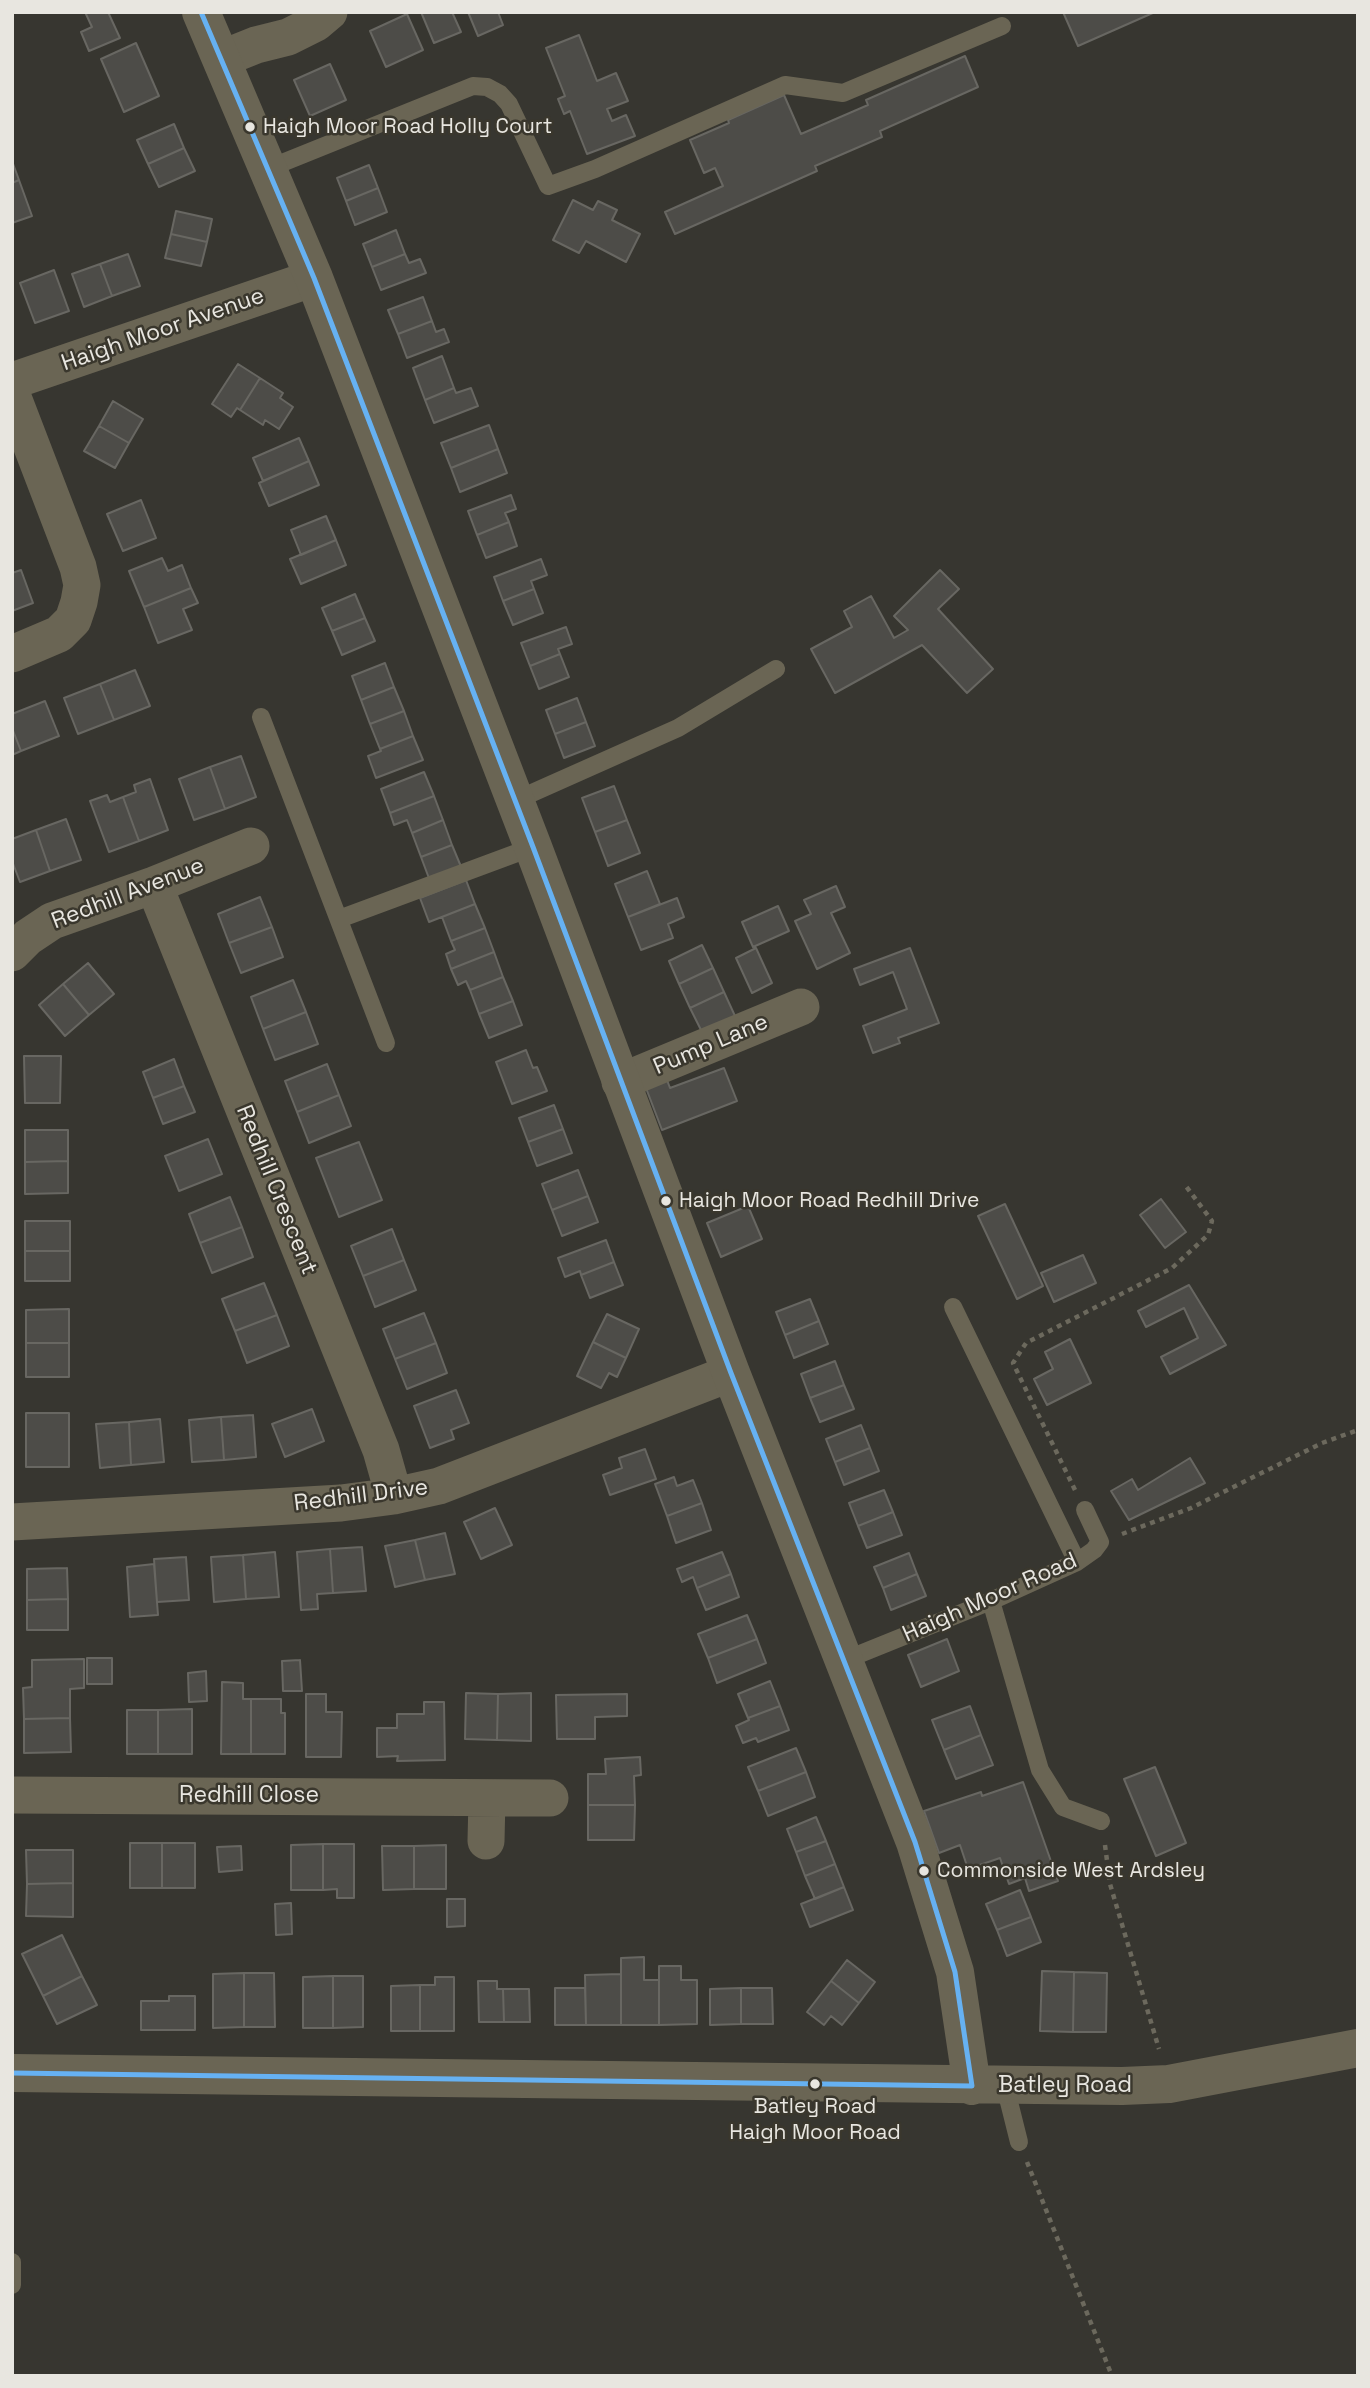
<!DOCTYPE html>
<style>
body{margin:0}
#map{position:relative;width:1370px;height:2388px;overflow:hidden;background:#373630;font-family:"Space Grotesk",sans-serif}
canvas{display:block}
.frame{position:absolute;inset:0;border:14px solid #e8e6e0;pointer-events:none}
</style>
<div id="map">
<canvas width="1370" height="2388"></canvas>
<div class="frame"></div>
</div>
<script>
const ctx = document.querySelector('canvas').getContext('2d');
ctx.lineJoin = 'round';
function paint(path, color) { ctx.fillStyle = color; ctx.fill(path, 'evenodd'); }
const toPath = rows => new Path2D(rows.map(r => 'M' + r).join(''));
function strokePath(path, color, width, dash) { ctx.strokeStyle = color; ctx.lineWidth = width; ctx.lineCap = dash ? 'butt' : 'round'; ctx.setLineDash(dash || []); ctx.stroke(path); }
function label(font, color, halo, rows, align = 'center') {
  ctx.font = font + ' "Space Grotesk",sans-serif'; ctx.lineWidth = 5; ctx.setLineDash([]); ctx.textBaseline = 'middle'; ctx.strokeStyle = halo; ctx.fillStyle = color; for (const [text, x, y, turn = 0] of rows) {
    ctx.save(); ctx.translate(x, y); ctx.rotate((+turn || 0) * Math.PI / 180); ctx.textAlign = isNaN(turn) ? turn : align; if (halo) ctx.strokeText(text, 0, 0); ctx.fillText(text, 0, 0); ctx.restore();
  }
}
const building = toPath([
 [85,12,108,12,120,38,89,51,81,32,92,27,85,12],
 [421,12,452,12,461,32,434,43,421,12],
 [468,12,498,12,503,25,478,36,468,12],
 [1063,12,1155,12,1078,46,1063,12],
 [407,14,423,50,386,67,370,31,407,14],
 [579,35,597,81,616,73,628,101,607,109,612,121,626,115,635,136,587,154,570,111,564,114,558,99,565,96,546,48,579,35],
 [136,43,159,96,124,112,101,59,136,43],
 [965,56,978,87,880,131,882,137,815,166,817,171,675,234,665,212,723,186,715,168,704,173,690,140,729,123,728,120,784,95,801,134,868,105,866,100,965,56],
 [330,64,346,100,310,116,294,80,330,64],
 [174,124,184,148,148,164,137,140,174,124],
 [184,148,195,171,159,187,148,164,184,148],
 [12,161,19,180,12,183,12,161],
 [369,165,378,188,346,201,337,178,369,165],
 [19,180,32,216,12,223,12,183,19,180],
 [378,188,387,212,355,225,346,201,378,188],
 [573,200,593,210,598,201,617,210,612,220,640,234,626,262,586,241,579,253,553,240,573,200],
 [176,211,212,219,207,242,171,234,176,211],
 [396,230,405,254,372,267,363,244,396,230],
 [171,234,207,242,201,266,165,258,171,234],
 [128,254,140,286,112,296,100,264,128,254],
 [405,254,409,263,420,259,426,273,381,290,372,267,405,254],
 [100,264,112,296,84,307,72,274,100,264],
 [54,270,69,311,35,323,20,283,54,270],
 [423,297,432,321,398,334,388,310,423,297],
 [432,321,436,332,444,329,449,342,407,358,398,334,432,321],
 [442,356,454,388,425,400,413,368,442,356],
 [238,364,260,378,240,410,237,408,231,417,212,404,238,364],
 [260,378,283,393,280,398,293,407,279,429,265,420,263,425,240,410,260,378],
 [454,388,456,393,471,388,478,406,434,423,425,400,454,388],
 [113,401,143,419,129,443,99,426,113,401],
 [489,425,498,449,451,468,441,443,489,425],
 [99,426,129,443,115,468,84,451,99,426],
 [299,438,309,461,263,481,253,458,299,438],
 [498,449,507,473,460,492,451,468,498,449],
 [309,461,319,485,269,506,259,483,309,461],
 [511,495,516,509,505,513,509,522,477,535,468,511,511,495],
 [141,500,156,538,123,551,107,514,141,500],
 [326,516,336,540,301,555,291,530,326,516],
 [509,522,517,546,486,558,477,535,509,522],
 [336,540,346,565,301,584,290,559,336,540],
 [162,558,168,571,182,565,191,588,144,607,129,571,162,558],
 [541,559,547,575,531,581,534,589,503,601,494,577,541,559],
 [21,570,33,603,12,611,12,573,21,570],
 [940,570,959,589,938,609,993,669,967,693,922,645,835,693,811,649,852,627,844,611,871,596,894,638,908,630,894,616,940,570],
 [191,588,198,603,183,609,192,630,158,643,144,607,191,588],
 [534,589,543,613,513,625,503,601,534,589],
 [355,594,365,618,332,631,322,608,355,594],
 [365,618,375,641,342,655,332,631,365,618],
 [566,627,572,644,558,649,560,654,530,666,521,643,566,627],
 [560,654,569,677,539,689,530,666,560,654],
 [385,663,394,687,361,700,352,676,385,663],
 [135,670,150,706,114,720,100,684,135,670],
 [100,684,114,720,78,734,64,698,100,684],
 [394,687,404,711,370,724,361,700,394,687],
 [577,698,586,722,555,734,546,710,577,698],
 [45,701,59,736,21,751,12,728,12,714,45,701],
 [404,711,413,736,380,749,370,724,404,711],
 [586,722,595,746,564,758,555,734,586,722],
 [12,728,21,751,12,755,12,728],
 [413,736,423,760,376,778,368,756,381,751,380,749,413,736],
 [241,756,256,797,225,809,210,767,241,756],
 [210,767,225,809,194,820,179,779,210,767],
 [424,772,434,796,390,813,381,789,424,772],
 [150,779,168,830,139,841,123,797,136,792,134,785,150,779],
 [614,786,627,820,595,832,582,798,614,786],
 [107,795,110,802,123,797,139,841,109,852,90,801,107,795],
 [434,796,443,820,412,833,407,820,394,825,390,813,434,796],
 [66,819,81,860,50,871,36,830,66,819],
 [443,820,452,845,421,857,412,833,443,820],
 [627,820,640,853,608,866,595,832,627,820],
 [36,830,50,871,20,882,12,861,12,839,36,830],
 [452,845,462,869,430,881,421,857,452,845],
 [647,871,660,904,628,917,615,884,647,871],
 [466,880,475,904,429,922,420,898,466,880],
 [836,886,845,907,831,913,850,953,817,969,795,921,811,914,804,900,836,886],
 [260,897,272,927,229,943,218,914,260,897],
 [677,898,684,917,668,924,673,938,641,950,628,917,677,898],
 [475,904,485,928,451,941,442,917,475,904],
 [778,906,789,931,753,947,742,922,778,906],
 [272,927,283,957,241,973,229,943,272,927],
 [485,928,494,952,451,969,446,954,455,950,451,941,485,928],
 [702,945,713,968,679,984,669,961,702,945],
 [756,948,772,983,752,993,736,958,756,948],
 [910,948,939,1023,898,1038,900,1043,873,1053,863,1026,907,1009,893,972,860,985,854,969,910,948],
 [494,952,503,977,470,990,466,981,458,985,451,969,494,952],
 [88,963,114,994,89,1015,63,984,88,963],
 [713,968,724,992,690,1008,679,984,713,968],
 [503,977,513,1001,479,1014,470,990,503,977],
 [293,980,306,1012,263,1029,251,997,293,980],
 [63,984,89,1015,65,1036,39,1005,63,984],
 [724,992,735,1016,702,1032,690,1008,724,992],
 [513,1001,522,1025,489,1038,479,1014,513,1001],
 [306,1012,318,1044,275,1060,263,1029,306,1012],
 [526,1050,533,1068,537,1067,547,1091,512,1104,496,1062,526,1050],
 [24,1056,61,1056,60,1103,25,1103,24,1056],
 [174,1059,184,1086,153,1098,143,1072,174,1059],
 [327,1064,339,1095,297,1112,285,1081,327,1064],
 [724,1068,737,1101,662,1130,646,1088,667,1080,670,1088,724,1068],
 [184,1086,195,1112,163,1124,153,1098,184,1086],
 [339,1095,351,1126,309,1143,297,1112,339,1095],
 [554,1105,563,1129,528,1142,519,1118,554,1105],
 [563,1129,572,1153,537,1166,528,1142,563,1129],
 [25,1130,68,1130,68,1161,25,1162,25,1130],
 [208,1139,222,1174,179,1191,165,1156,208,1139],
 [359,1142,382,1200,339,1217,316,1158,359,1142],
 [68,1161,68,1193,25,1194,25,1162,68,1161],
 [578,1170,588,1196,552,1210,542,1184,578,1170],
 [588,1196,598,1222,562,1236,552,1210,588,1196],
 [230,1197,242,1227,200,1243,189,1214,230,1197],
 [1161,1199,1186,1232,1165,1248,1140,1215,1161,1199],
 [1005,1204,1043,1286,1017,1299,978,1216,1005,1204],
 [748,1206,762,1239,721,1257,707,1223,748,1206],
 [25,1221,70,1221,70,1251,25,1251,25,1221],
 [242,1227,253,1257,212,1273,200,1243,242,1227],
 [392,1229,404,1260,363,1276,351,1246,392,1229],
 [606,1240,614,1262,581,1275,580,1271,565,1277,558,1258,606,1240],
 [25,1251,70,1251,70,1281,25,1281,25,1251],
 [1083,1255,1096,1283,1054,1302,1041,1273,1083,1255],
 [404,1260,416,1290,375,1307,363,1276,404,1260],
 [614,1262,623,1285,590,1298,581,1275,614,1262],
 [264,1283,277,1315,235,1331,222,1299,264,1283],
 [1189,1285,1226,1345,1170,1374,1161,1357,1198,1338,1184,1308,1146,1327,1138,1311,1189,1285],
 [810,1299,819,1321,785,1335,776,1312,810,1299],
 [69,1309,69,1343,26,1343,26,1310,69,1309],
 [424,1313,436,1343,395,1359,383,1329,424,1313],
 [607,1314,639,1329,626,1358,593,1342,607,1314],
 [277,1315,289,1346,247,1363,235,1331,277,1315],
 [819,1321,828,1344,794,1358,785,1335,819,1321],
 [1070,1339,1091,1383,1047,1405,1034,1379,1053,1369,1045,1352,1070,1339],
 [593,1342,626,1358,617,1377,609,1373,601,1388,577,1376,593,1342],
 [26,1343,69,1343,69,1377,26,1377,26,1343],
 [436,1343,447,1373,407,1389,395,1359,436,1343],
 [835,1361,844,1385,810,1398,801,1374,835,1361],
 [844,1385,854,1409,820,1422,810,1398,844,1385],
 [456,1390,469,1423,451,1430,454,1439,430,1448,414,1406,456,1390],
 [312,1409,324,1441,285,1457,272,1424,312,1409],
 [26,1413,69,1413,69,1467,26,1467,26,1413],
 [253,1415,256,1457,224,1460,221,1417,253,1415],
 [221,1417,224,1460,192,1462,189,1420,221,1417],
 [160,1419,164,1462,131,1465,129,1422,160,1419],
 [129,1422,131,1465,100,1468,96,1424,129,1422],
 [861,1425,870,1448,835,1462,826,1439,861,1425],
 [870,1448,879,1471,844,1485,835,1462,870,1448],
 [645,1449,656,1479,610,1495,603,1475,622,1468,619,1458,645,1449],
 [1190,1458,1205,1483,1129,1520,1111,1491,1132,1479,1138,1490,1190,1458],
 [674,1477,677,1486,693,1480,702,1503,667,1516,655,1484,674,1477],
 [884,1490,893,1512,858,1526,849,1503,884,1490],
 [702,1503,711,1530,676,1543,667,1516,702,1503],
 [495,1508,512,1545,481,1559,464,1522,495,1508],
 [893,1512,902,1535,867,1548,858,1526,893,1512],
 [445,1533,455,1574,425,1580,415,1540,445,1533],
 [415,1540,425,1580,395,1587,385,1546,415,1540],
 [362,1547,366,1591,333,1593,330,1549,362,1547],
 [330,1549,333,1593,317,1594,318,1609,301,1610,297,1552,330,1549],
 [275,1552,279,1597,246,1599,243,1555,275,1552],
 [722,1552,731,1574,697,1588,693,1577,682,1582,677,1569,722,1552],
 [909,1553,917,1574,883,1588,874,1567,909,1553],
 [243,1555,246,1599,214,1602,211,1557,243,1555],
 [186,1557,189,1600,157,1602,154,1559,186,1557],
 [154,1564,158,1615,130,1617,127,1567,154,1564],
 [67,1568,68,1599,27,1600,27,1569,67,1568],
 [731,1574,739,1597,706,1610,697,1588,731,1574],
 [917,1574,926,1596,891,1610,883,1588,917,1574],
 [68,1599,68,1630,27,1630,27,1600,68,1599],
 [747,1615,757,1639,708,1658,698,1634,747,1615],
 [757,1639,766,1663,717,1683,708,1658,757,1639],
 [947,1639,959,1671,921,1687,908,1655,947,1639],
 [87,1658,112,1658,112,1684,87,1684,87,1658],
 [84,1659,84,1688,70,1689,70,1718,24,1719,23,1688,32,1687,32,1660,84,1659],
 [300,1660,302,1691,283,1691,282,1661,300,1660],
 [206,1671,207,1701,189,1702,188,1673,206,1671],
 [770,1681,780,1706,748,1718,738,1694,770,1681],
 [222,1682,243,1683,243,1699,251,1699,251,1754,221,1754,222,1682],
 [466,1693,498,1694,497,1740,465,1739,466,1693],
 [531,1693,531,1741,497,1740,498,1694,531,1693],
 [306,1694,326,1694,326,1712,342,1712,341,1757,306,1757,306,1694],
 [627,1694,627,1716,595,1717,595,1739,557,1739,556,1695,627,1694],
 [251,1699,281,1699,281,1713,285,1713,285,1754,251,1754,251,1699],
 [424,1702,444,1702,445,1760,397,1761,398,1756,377,1757,377,1728,397,1728,397,1714,424,1714,424,1702],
 [780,1706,789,1730,758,1742,756,1738,743,1743,736,1726,749,1720,748,1718,780,1706],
 [970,1706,981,1735,944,1750,932,1720,970,1706],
 [192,1709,192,1754,158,1754,158,1710,192,1709],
 [127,1710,158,1710,158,1754,127,1754,127,1710],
 [70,1718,71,1752,24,1753,24,1719,70,1718],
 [981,1735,993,1765,956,1779,944,1750,981,1735],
 [796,1748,806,1772,758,1791,748,1767,796,1748],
 [640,1757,641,1775,634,1776,635,1805,588,1805,588,1774,606,1774,605,1759,640,1757],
 [1155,1767,1186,1843,1156,1856,1124,1779,1155,1767],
 [806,1772,815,1797,768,1816,758,1791,806,1772],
 [1023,1782,1058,1881,1029,1891,1025,1878,1009,1884,1000,1858,968,1869,960,1845,939,1853,924,1811,981,1792,982,1796,1023,1782],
 [588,1805,635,1805,634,1840,588,1840,588,1805],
 [816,1817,826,1841,796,1852,787,1829,816,1817],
 [826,1841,835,1864,805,1876,796,1852,826,1841],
 [130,1843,162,1843,162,1888,130,1888,130,1843],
 [162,1843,195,1843,195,1888,162,1888,162,1843],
 [323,1844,354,1844,354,1898,337,1898,337,1889,323,1890,323,1844],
 [323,1844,323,1890,291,1890,291,1845,323,1844],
 [446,1845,446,1889,414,1889,414,1846,446,1845],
 [241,1846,242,1870,219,1872,217,1847,241,1846],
 [382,1846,414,1846,414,1889,383,1890,382,1846],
 [26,1850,73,1850,73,1883,27,1884,26,1850],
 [835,1864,844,1887,815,1899,805,1876,835,1864],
 [73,1883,73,1917,26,1916,27,1884,73,1883],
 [844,1887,853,1910,810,1927,801,1904,844,1887],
 [1020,1890,1031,1917,997,1930,986,1904,1020,1890],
 [447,1899,465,1899,465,1926,447,1927,447,1899],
 [291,1903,292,1934,276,1935,275,1904,291,1903],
 [1031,1917,1041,1942,1007,1956,997,1930,1031,1917],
 [62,1935,82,1976,43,1996,22,1954,62,1935],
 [644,1957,644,1980,659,1980,659,2025,621,2025,621,1958,644,1957],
 [847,1960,875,1982,859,2003,831,1981,847,1960],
 [659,1966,681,1966,681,1980,697,1980,697,2024,659,2025,659,1966],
 [1042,1971,1074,1972,1073,2032,1040,2031,1042,1971],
 [1074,1972,1107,1973,1106,2032,1073,2032,1074,1972],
 [244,1973,244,2027,213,2028,213,1974,244,1973],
 [244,1973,274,1973,275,2027,244,2027,244,1973],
 [621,1974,621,2025,586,2025,585,1975,621,1974],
 [82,1976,97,2005,57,2024,43,1996,82,1976],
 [333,1976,333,2028,303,2028,303,1977,333,1976],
 [333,1976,363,1976,363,2027,333,2028,333,1976],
 [435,1977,454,1977,454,2031,420,2031,420,1985,435,1985,435,1977],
 [478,1981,497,1981,497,1989,503,1989,504,2022,479,2022,478,1981],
 [831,1981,859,2003,842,2025,831,2016,824,2025,807,2012,831,1981],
 [420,1985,420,2031,391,2031,391,1986,420,1985],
 [555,1988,585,1988,586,2025,555,2025,555,1988],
 [741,1988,741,2024,710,2025,710,1989,741,1988],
 [741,1988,772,1988,773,2024,741,2024,741,1988],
 [503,1989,529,1989,530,2022,504,2022,503,1989],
 [169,1996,195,1996,195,2030,141,2030,141,2001,169,2001,169,1996]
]);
const path = toPath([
 [1075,1490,1013,1363,1026,1343,1172,1268,1208,1235,1212,1221,1185,1185],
 [1122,1534,1191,1508,1322,1443,1358,1430],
 [1105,1845,1110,1884,1159,2049],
 [1027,2162,1112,2376]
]);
const service = toPath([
 [267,169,473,86,487,87,500,94,509,104,548,186,595,169,785,85,843,93,1002,26],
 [261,717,386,1043],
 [514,801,678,728,776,669],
 [339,919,533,847],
 [953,1307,1077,1562],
 [991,1601,1040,1770,1063,1807,1101,1821],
 [845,1660,991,1601,1077,1562,1094,1550,1100,1542,1085,1510],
 [1002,2086,1009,2102,1019,2142],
 [12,2262,12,2285]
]);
const minor = toPath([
 [221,59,256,45,288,37,316,23,329,12],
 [12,381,314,278],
 [12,395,78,567,82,585,79,602,73,620,59,634,12,654],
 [154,885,381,1450,394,1496],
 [12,953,28,937,52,921,154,885,251,846],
 [620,1082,801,1007],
 [12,1522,341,1503,394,1496,439,1486,731,1373],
 [12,1795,550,1798],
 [486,1841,487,1798]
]);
const tertiary = toPath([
 [201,12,314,278,533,847,731,1373,915,1842,955,1972,972,2086],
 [12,2073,1122,2086,1169,2084,1358,2048]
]);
const bus1 = toPath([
 [12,2073,972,2086,955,1972,915,1842,731,1373,533,847,314,278,201,12]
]);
const markers = [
 [250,127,6,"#e8e6e0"],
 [666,1201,6,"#e8e6e0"],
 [924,1871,6,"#e8e6e0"],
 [815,2084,6,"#e8e6e0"]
];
const busNames = [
 ["Haigh Moor Road Holly Court",263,127],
 ["Haigh Moor Road Redhill Drive",679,1201],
 ["Commonside West Ardsley",937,1871],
 ["Batley Road",815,2107,"center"],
 ["Haigh Moor Road",815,2133,"center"]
];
const streetNames = [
 ["Haigh Moor Avenue",163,330,-19],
 ["Redhill Avenue",128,894,-21],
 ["Pump Lane",711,1045,-23],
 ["Redhill Crescent",276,1190,68],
 ["Redhill Drive",361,1496,-7],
 ["Haigh Moor Road",990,1598,-24],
 ["Redhill Close",249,1796],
 ["Batley Road",1065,2086]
];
paint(building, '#4d4c48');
strokePath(building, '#686762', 2);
strokePath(path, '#6c695d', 4.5, [5, 5]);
strokePath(service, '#6a6554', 18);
strokePath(minor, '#6a6554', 37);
strokePath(tertiary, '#6a6554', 38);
strokePath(bus1, '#66b1f2', 5);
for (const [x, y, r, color] of markers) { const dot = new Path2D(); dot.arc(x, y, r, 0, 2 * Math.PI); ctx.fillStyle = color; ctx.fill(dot); strokePath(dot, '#3a372d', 2.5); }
label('21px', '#e8e6e0', '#3a372d', busNames, 'left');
label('23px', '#e8e6e0', '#3a372d', streetNames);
</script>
